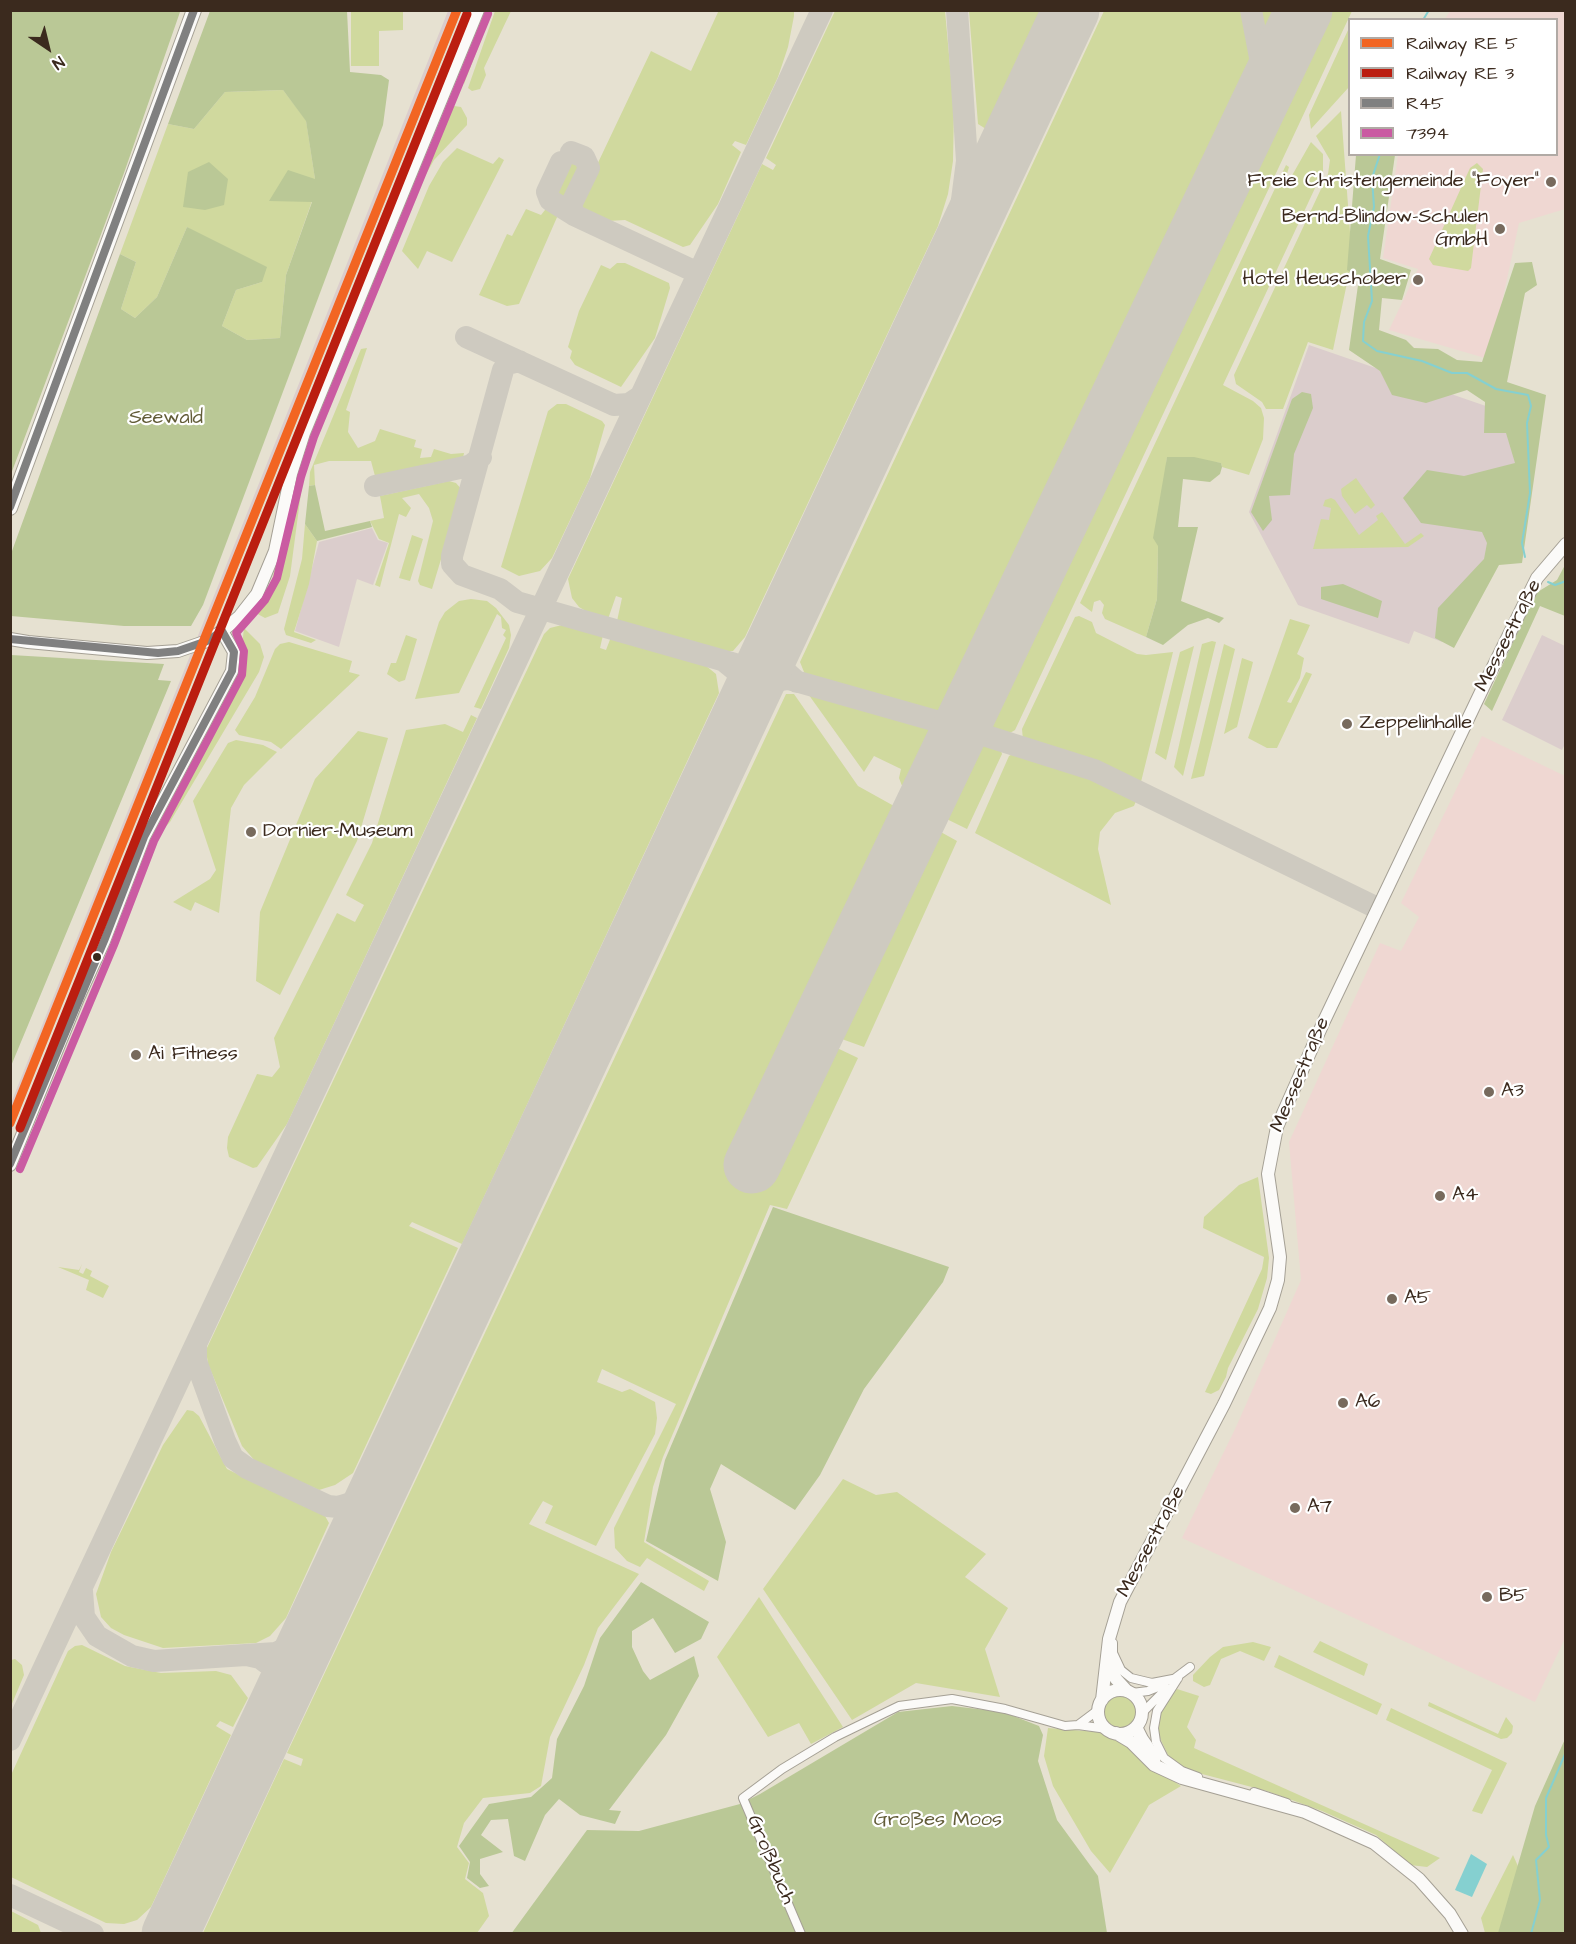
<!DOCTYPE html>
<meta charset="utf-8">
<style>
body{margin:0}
#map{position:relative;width:1576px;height:1944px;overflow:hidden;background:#e6e1d1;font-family:"Architects Daughter",sans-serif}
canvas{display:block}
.frame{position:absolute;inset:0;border:12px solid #3b2a1e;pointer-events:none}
.legend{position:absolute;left:1348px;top:18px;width:210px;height:138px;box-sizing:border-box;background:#fff;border:2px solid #b1aaa5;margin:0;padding:8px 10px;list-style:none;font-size:18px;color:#3b2a1e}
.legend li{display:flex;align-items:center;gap:12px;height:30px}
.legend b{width:30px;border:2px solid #b1aaa5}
.north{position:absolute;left:18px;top:18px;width:60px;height:60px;-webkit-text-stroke:4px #fff;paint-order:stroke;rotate:145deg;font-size:16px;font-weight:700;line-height:24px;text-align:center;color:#3b2a1e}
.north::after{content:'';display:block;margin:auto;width:21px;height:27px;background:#3b2a1e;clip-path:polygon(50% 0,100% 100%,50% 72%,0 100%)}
</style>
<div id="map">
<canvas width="1576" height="1944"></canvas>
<div class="frame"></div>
<ul class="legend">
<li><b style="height:8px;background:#f26522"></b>Railway RE 5</li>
<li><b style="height:8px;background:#bb1e10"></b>Railway RE 3</li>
<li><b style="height:8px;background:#808080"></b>R45</li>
<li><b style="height:8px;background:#ca5ba2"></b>7394</li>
</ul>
<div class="north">N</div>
</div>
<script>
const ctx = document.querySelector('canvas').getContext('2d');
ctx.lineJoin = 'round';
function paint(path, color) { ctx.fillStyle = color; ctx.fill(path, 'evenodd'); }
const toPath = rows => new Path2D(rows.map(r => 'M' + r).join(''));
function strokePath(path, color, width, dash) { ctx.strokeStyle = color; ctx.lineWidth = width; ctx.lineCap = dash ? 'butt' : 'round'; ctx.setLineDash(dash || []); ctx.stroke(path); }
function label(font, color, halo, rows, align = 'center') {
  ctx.font = font + ' "Architects Daughter",sans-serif'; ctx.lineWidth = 4.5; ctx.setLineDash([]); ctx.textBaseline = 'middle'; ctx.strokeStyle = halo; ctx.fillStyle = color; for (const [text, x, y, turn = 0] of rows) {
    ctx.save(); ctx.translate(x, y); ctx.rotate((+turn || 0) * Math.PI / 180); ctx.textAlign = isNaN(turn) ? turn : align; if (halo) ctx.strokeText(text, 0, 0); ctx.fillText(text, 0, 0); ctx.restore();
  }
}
const built = toPath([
 [1450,11,1565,11,1565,209,1519,223,1498,321,1485,358,1389,330,1418,269,1383,258,1398,155,1556,154,1556,20,1445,19],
 [1482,736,1565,776,1566,1636,1535,1702,1182,1538,1236,1427,1301,1280,1289,1142,1380,943,1401,951,1419,917,1401,903]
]);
const industrial = toPath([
 [448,11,459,11,11,1132,11,1103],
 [1309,345,1509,414,1517,469,1491,562,1442,642,1414,631,1409,644,1298,605,1249,512],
 [372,528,378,540,388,543,373,585,357,579,339,647,295,631,319,542],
 [1542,635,1565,646,1566,742,1562,750,1502,720]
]);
const green = toPath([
 [719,10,794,11,794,16,788,47,778,77,746,145,735,141,732,145,741,152,718,204,690,245,683,247,625,220,607,221,577,207,651,51,691,71],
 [351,11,403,11,403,30,379,31,379,66,351,66],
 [484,11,492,11,464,84,462,68],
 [495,11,511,11,484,68,486,75,480,89,472,91,468,88],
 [835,11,945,11,954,109,953,161,948,194,938,226,745,637,733,651,719,651,617,621,622,598,616,596,608,619,589,613,579,607,572,598,568,579,762,164,773,170,776,165,766,158],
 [969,11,1041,11,986,129,978,124],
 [1104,11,1352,11,1015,730,1005,736,806,677,800,662],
 [1349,28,1349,87,1311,129,1309,115],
 [283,90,306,120,315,179,270,201,312,201,286,275,280,338,247,340,222,326,236,290,262,282,187,227,157,297,135,318,121,309,136,262,120,254,168,124,194,129,225,92],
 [454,106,461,107,467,118,467,125,434,160,424,178,321,426,304,470,290,576,278,613,265,618,254,612,271,584,302,454,414,179,447,112],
 [1341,111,1352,259,1333,350,1308,342,1283,409,1266,409,1262,402,1236,384,1234,375,1328,174,1330,160,1316,136],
 [1311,142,1323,154,1323,171,1223,385,1253,401,1261,408,1264,418,1263,439,1249,475,1222,467,1221,463,1167,457,1158,546,1157,599,1146,637,1105,619,1102,613,1104,605,1100,600,1094,602,1092,612,1080,603,1286,165,1289,167,1286,177,1290,179],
 [457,148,493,164,499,157,504,160,452,262,427,251,418,269,402,251,429,186,443,162],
 [571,154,582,161,583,166,568,198,561,198,555,195,553,190],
 [1477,163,1483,169,1471,268,1468,271,1433,265,1429,259,1470,168],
 [549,205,555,208,558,215,519,304,507,306,479,295,507,234,512,236,526,209,541,215],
 [617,263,625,263,669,283,670,288,655,338,621,387,575,365,570,358,572,351,568,347,579,311,601,265,610,269],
 [367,348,346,410,350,412,348,432,358,448,375,441,380,429,416,440,414,447,422,449,420,458,431,457,434,449,451,454,464,453,463,458,375,476,371,461,329,461,314,465,315,485,309,486,310,472,361,349],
 [557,404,566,404,602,421,605,425,590,478,552,558,540,571,519,576,501,567,548,411],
 [1356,478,1375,505,1371,509,1367,505,1355,514,1342,496,1341,489],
 [449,481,456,483,462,490,432,589,420,585,418,581,433,521,429,508,419,494,402,498,411,508,406,517,399,514,380,587,375,585,389,543,379,539,370,521,384,518,380,496],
 [1331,498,1335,500,1359,535,1378,520,1376,516,1382,512,1405,544,1421,533,1424,536,1408,547,1313,549,1321,519,1329,520,1331,508,1323,506,1325,500],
 [305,524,317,541,309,584,294,632,316,640,311,643,286,635,284,629,302,559],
 [412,535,423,539,410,581,399,578],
 [471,599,487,601,496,608,509,625,511,635,509,648,481,709,474,707,506,638,503,635,506,630,502,628,501,617,497,614,459,693,415,699,439,622,445,612,459,601],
 [1079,616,1092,622,1096,633,1137,654,1146,655,1173,652,1140,786,1096,766,1023,740,1022,729,1075,617],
 [1290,619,1310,625,1297,654,1304,658,1300,678,1287,702,1291,703,1306,672,1312,674,1277,748,1267,748,1248,738],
 [562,625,603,635,600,648,606,650,611,637,705,665,716,674,719,693,462,1244,412,1222,409,1226,458,1248,353,1473,335,1485,319,1490,256,1462,242,1446,208,1364,206,1350,544,634,550,628],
 [244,628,260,644,264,657,259,672,170,822,159,834,139,876,130,883,155,826,233,679,240,664],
 [406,635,417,639,405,680,399,682,387,674,391,663,396,663],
 [1212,641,1216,642,1183,776,1174,767,1202,644],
 [289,642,352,661,349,672,360,675,281,749,271,742,239,735,235,730,255,697,275,649,280,644],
 [1224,644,1235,649,1204,776,1191,779],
 [1194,646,1166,760,1155,753,1180,652],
 [1242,658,1253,662,1237,727,1224,734],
 [806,691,1000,747,1002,754,967,829,914,803,904,791,899,778,901,769,874,756,864,772],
 [786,694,794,694,858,786,957,841,864,1047,814,1029,812,1036,858,1058,787,1209,770,1205,663,1457,653,1487,644,1542,709,1581,704,1591,647,1558,640,1567,627,1561,615,1548,614,1528,676,1404,602,1369,597,1382,622,1392,630,1389,655,1402,657,1418,655,1434,596,1546,545,1523,553,1506,543,1501,529,1524,639,1574,598,1628,584,1665,550,1737,541,1786,530,1793,483,1798,464,1823,457,1847,469,1863,465,1879,483,1893,489,1916,477,1933,203,1933,284,1759,301,1766,303,1759,287,1753],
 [471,715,477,718,287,1124,257,1167,253,1168,229,1157,227,1148,228,1137,257,1074,272,1077,280,1067,274,1038,337,913,355,922,364,905,346,895,372,843,406,730,445,724,463,732],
 [358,731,388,738,357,841,280,995,256,981,260,912,315,779],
 [236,740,263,745,277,752,244,785,231,808,219,913,195,902,191,911,173,902,210,879,216,870,193,801,228,743],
 [1018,751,1103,779,1138,796,1134,806,1115,813,1100,832,1098,849,1111,905,975,833,1009,756],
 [1258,1177,1269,1258,1267,1278,1258,1309,1228,1368,1226,1377,1219,1390,1211,1394,1205,1392,1262,1269,1264,1257,1203,1228,1204,1217,1239,1185],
 [82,1264,79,1272,83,1274,86,1268,92,1271,90,1276,109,1286,103,1298,86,1290,89,1280,58,1267,79,1270],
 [187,1410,193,1411,199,1416,227,1469,325,1516,329,1523,286,1618,270,1636,256,1643,163,1648,124,1635,111,1628,101,1617,96,1594,111,1552,163,1445],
 [843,1479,876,1495,897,1492,986,1554,965,1577,1008,1608,985,1649,1000,1697,916,1683,852,1720,763,1589],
 [759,1597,843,1727,811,1744,799,1723,768,1737,717,1657],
 [1320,1641,1368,1664,1364,1676,1313,1652],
 [1253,1642,1271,1647,1264,1661,1240,1651,1221,1659,1210,1685,1204,1687,1193,1681,1193,1675,1210,1657,1223,1647],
 [82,1645,125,1666,161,1673,216,1671,231,1675,248,1698,233,1727,220,1721,216,1726,231,1735,151,1907,137,1920,124,1924,106,1923,11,1877,11,1775,68,1651,75,1646],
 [1279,1655,1382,1704,1377,1715,1274,1667],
 [15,1659,22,1665,24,1675,11,1706,11,1660],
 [1177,1689,1199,1696,1187,1727,1196,1740,1194,1748,1440,1858,1427,1867,1410,1865,1376,1835,1322,1811,1267,1791,1183,1769,1171,1761,1157,1732,1161,1709],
 '1103 1712a17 17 0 1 1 34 0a17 17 0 1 1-34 0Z',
 [1429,1702,1498,1734,1506,1717,1513,1726,1512,1733,1507,1738,1501,1739,1428,1706],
 [1391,1708,1507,1763,1482,1814,1472,1811,1492,1770,1386,1720],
 [1048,1728,1098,1732,1125,1743,1151,1766,1181,1786,1149,1805,1110,1873,1091,1851,1053,1786,1044,1756],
 [1513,1855,1521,1873,1499,1933,1485,1933,1481,1918],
 [11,1911,38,1925,41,1933,11,1933]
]);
const forest = toPath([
 [11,10,180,12,124,173,11,474],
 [210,11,347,11,350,72,381,75,389,80,383,125,203,605,191,626,124,626,11,616,12,551,120,254,136,262,121,309,135,318,157,297,187,227,267,267,262,282,236,290,222,326,247,340,280,338,286,275,312,202,269,201,288,170,315,179,306,121,283,90,225,92,194,129,168,124],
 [1356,155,1395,155,1380,259,1411,270,1402,300,1382,298,1379,330,1406,340,1414,348,1438,349,1457,360,1482,362,1515,263,1532,262,1537,285,1525,293,1507,382,1546,395,1522,563,1499,565,1454,648,1435,638,1438,608,1484,559,1487,543,1482,532,1421,523,1403,498,1427,470,1464,476,1515,463,1506,433,1484,433,1485,402,1467,390,1426,403,1392,395,1380,371,1349,350,1359,278,1347,270],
 [209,162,228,179,224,205,205,210,183,207,188,172],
 [1302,392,1311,394,1313,408,1294,454,1290,495,1269,496,1272,520,1263,531,1251,512,1292,399],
 [1167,457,1194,457,1221,463,1222,467,1220,474,1210,482,1183,479,1178,527,1198,527,1181,601,1224,618,1219,623,1208,618,1188,625,1163,645,1146,637,1157,599,1158,546,1153,538],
 [315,485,325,531,370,521,372,527,317,541,305,524,309,486],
 [1565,565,1565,616,1540,606,1492,711,1484,704,1536,593,1557,580],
 [1343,584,1382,601,1378,618,1321,599,1321,587],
 [11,655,164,664,158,680,171,681,11,1066],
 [773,1207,949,1267,943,1282,864,1389,820,1475,795,1510,721,1464,710,1489,726,1542,718,1581,646,1541,665,1460],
 [641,1582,709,1622,701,1639,675,1653,653,1618,632,1631,632,1647,643,1671,650,1680,694,1656,699,1676,666,1735,609,1810,621,1811,615,1824,580,1815,559,1799,545,1815,525,1861,514,1856,508,1819,491,1820,481,1835,503,1852,480,1859,480,1874,489,1886,480,1888,467,1878,470,1862,459,1846,489,1804,531,1797,552,1778,557,1739,584,1686,600,1638],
 [952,1706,1003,1712,1039,1726,1043,1735,1038,1761,1057,1820,1098,1876,1107,1933,511,1934,587,1830,639,1831,740,1804,760,1794,898,1712],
 [1565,1739,1565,1933,1498,1933,1535,1806]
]);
const water = toPath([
 [1471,1854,1487,1864,1472,1897,1455,1890]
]);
const stream = toPath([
 [1423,20,1429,10],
 [1380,154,1372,178,1374,207,1368,236,1372,301,1364,322,1363,341,1377,351,1422,361,1452,373,1467,373,1496,389,1528,395,1531,406,1527,423,1530,493,1522,543,1525,557],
 [1548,582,1555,585,1566,581],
 [1531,1934,1540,1900,1536,1860,1549,1847,1546,1835,1546,1798,1566,1752]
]);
const taxiway = toPath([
 [1251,10,1266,89],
 [571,152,584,157,589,168,571,205,574,215],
 [561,162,547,192,550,200,574,215,698,273],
 [937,296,958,231,967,161,957,10],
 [466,337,614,405,629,404,641,396],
 [519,361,507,364,503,370,452,556,452,564,462,575,500,589,517,602,961,728,1094,770,1371,905],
 [375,486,460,468,471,465,481,457],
 [780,631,780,660,786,672,797,682],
 [724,661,735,670,745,687,743,711,756,690,771,682,787,679],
 [196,1345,196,1361,225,1441,233,1458,247,1468,328,1506,338,1507,364,1499,383,1479],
 [82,1591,84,1617,97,1636,132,1656,154,1661,276,1653,299,1642,315,1624],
 [251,1656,260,1658,276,1670,281,1685,280,1697],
 [10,1740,822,10],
 [10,1895,93,1934],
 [160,1934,180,1911]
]);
const runway = toPath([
 [752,1165,1304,10],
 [170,1934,1071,10]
]);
const street = toPath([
 [1113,1643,1113,1653,1121,1670,1131,1678,1152,1683,1178,1678],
 [1178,1678,1157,1711,1154,1728,1156,1742,1164,1758,1182,1771,1198,1777],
 [1174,1679,1190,1667],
 [1132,1693,1148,1691,1163,1685],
 [1142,1713,1167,1688],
 [1078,1725,1098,1710],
 [1254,1792,1287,1803],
 [801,1934,743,1798,782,1769,835,1737,899,1706,952,1699,1005,1709,1065,1726,1078,1725,1107,1729]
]);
const secondary = toPath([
 [10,639,28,642,147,653,178,651,207,641,222,631,239,617,257,594,275,551,291,474,304,433,478,10],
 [10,1165,78,998,104,941,144,837,232,671,234,652,222,631],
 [1108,1660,1116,1679,1127,1691],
 '1098 1712a22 22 0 1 1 44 0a22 22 0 1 1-44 0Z',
 [1102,1700,1109,1639,1120,1602,1224,1404,1270,1308,1278,1280,1280,1257,1268,1174,1277,1127,1324,1021,1489,675,1537,578,1566,544],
 [1136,1727,1142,1739,1155,1758],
 [1116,1733,1131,1742,1154,1765,1182,1778,1305,1812,1374,1843,1419,1879,1450,1914,1462,1934]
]);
const primary = toPath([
 [10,508,194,10]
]);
const bus1 = toPath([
 [10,507,194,10],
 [10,639,158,653,178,651,207,641,222,631],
 [10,1164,104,941,144,837,232,671,234,652,222,631]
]);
const bus2 = toPath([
 [20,1169,114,945,154,841,242,675,244,651,236,633,265,600,277,578,301,477,314,437,488,14]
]);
const rail1 = toPath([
 [10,1123,457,10]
]);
const rail2 = toPath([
 [20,1128,467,14]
]);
const markers = [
 [1551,182,6,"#776a5d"],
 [1500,229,6,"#776a5d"],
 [1418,280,6,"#776a5d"],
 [1347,724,6,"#776a5d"],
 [251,832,6,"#776a5d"],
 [97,957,5,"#3b2a1e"],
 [136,1055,6,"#776a5d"],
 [1489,1092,6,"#776a5d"],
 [1440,1196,6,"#776a5d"],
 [1392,1299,6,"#776a5d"],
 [1343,1403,6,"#776a5d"],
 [1295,1508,6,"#776a5d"],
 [1487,1597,6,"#776a5d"]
];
const poiNames = [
 ["Freie Christengemeinde \"Foyer\"",1539,182,"right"],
 ["Bernd-Blindow-Schulen",1488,218,"right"],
 ["GmbH",1488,241,"right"],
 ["Hotel Heuschober",1406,280,"right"],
 ["Zeppelinhalle",1359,724],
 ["Dornier-Museum",263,832],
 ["Ai Fitness",148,1055],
 ["A3",1501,1092],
 ["A4",1452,1196],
 ["A5",1404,1299],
 ["A6",1355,1403],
 ["A7",1307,1508],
 ["B5",1499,1597]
];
const parkNames = [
 ["Seewald",166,419],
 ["Großes Moos",938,1821]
];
const streetNames = [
 ["Messestraße",1509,636,-63],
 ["Messestraße",1301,1075,-67],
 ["Messestraße",1152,1542,-62],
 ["Großbuch",770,1860,67]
];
paint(built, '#efd7d2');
paint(industrial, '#dbcdcc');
paint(green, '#d0d99e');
paint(forest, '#bac896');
paint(water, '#85d0d0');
strokePath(stream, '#85d0d0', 2);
strokePath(taxiway, '#cecac0', 22);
strokePath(runway, '#cecac0', 57);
strokePath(street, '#a5a095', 10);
strokePath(secondary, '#a5a095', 14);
strokePath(primary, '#a5a095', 16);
strokePath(street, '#fbfaf8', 8);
strokePath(secondary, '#fbfaf8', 12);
strokePath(primary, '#fbfaf8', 14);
strokePath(bus1, '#808080', 8);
strokePath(bus2, '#ca5ba2', 8);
strokePath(rail1, '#f26522', 9);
strokePath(rail2, '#bb1e10', 9);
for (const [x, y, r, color] of markers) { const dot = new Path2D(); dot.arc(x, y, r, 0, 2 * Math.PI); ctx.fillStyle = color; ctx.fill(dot); strokePath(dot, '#fff', 2); }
label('20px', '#3b2a1e', '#fff', poiNames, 'left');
label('20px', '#625c38', '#fff', parkNames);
label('20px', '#3b2a1e', '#fff', streetNames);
</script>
